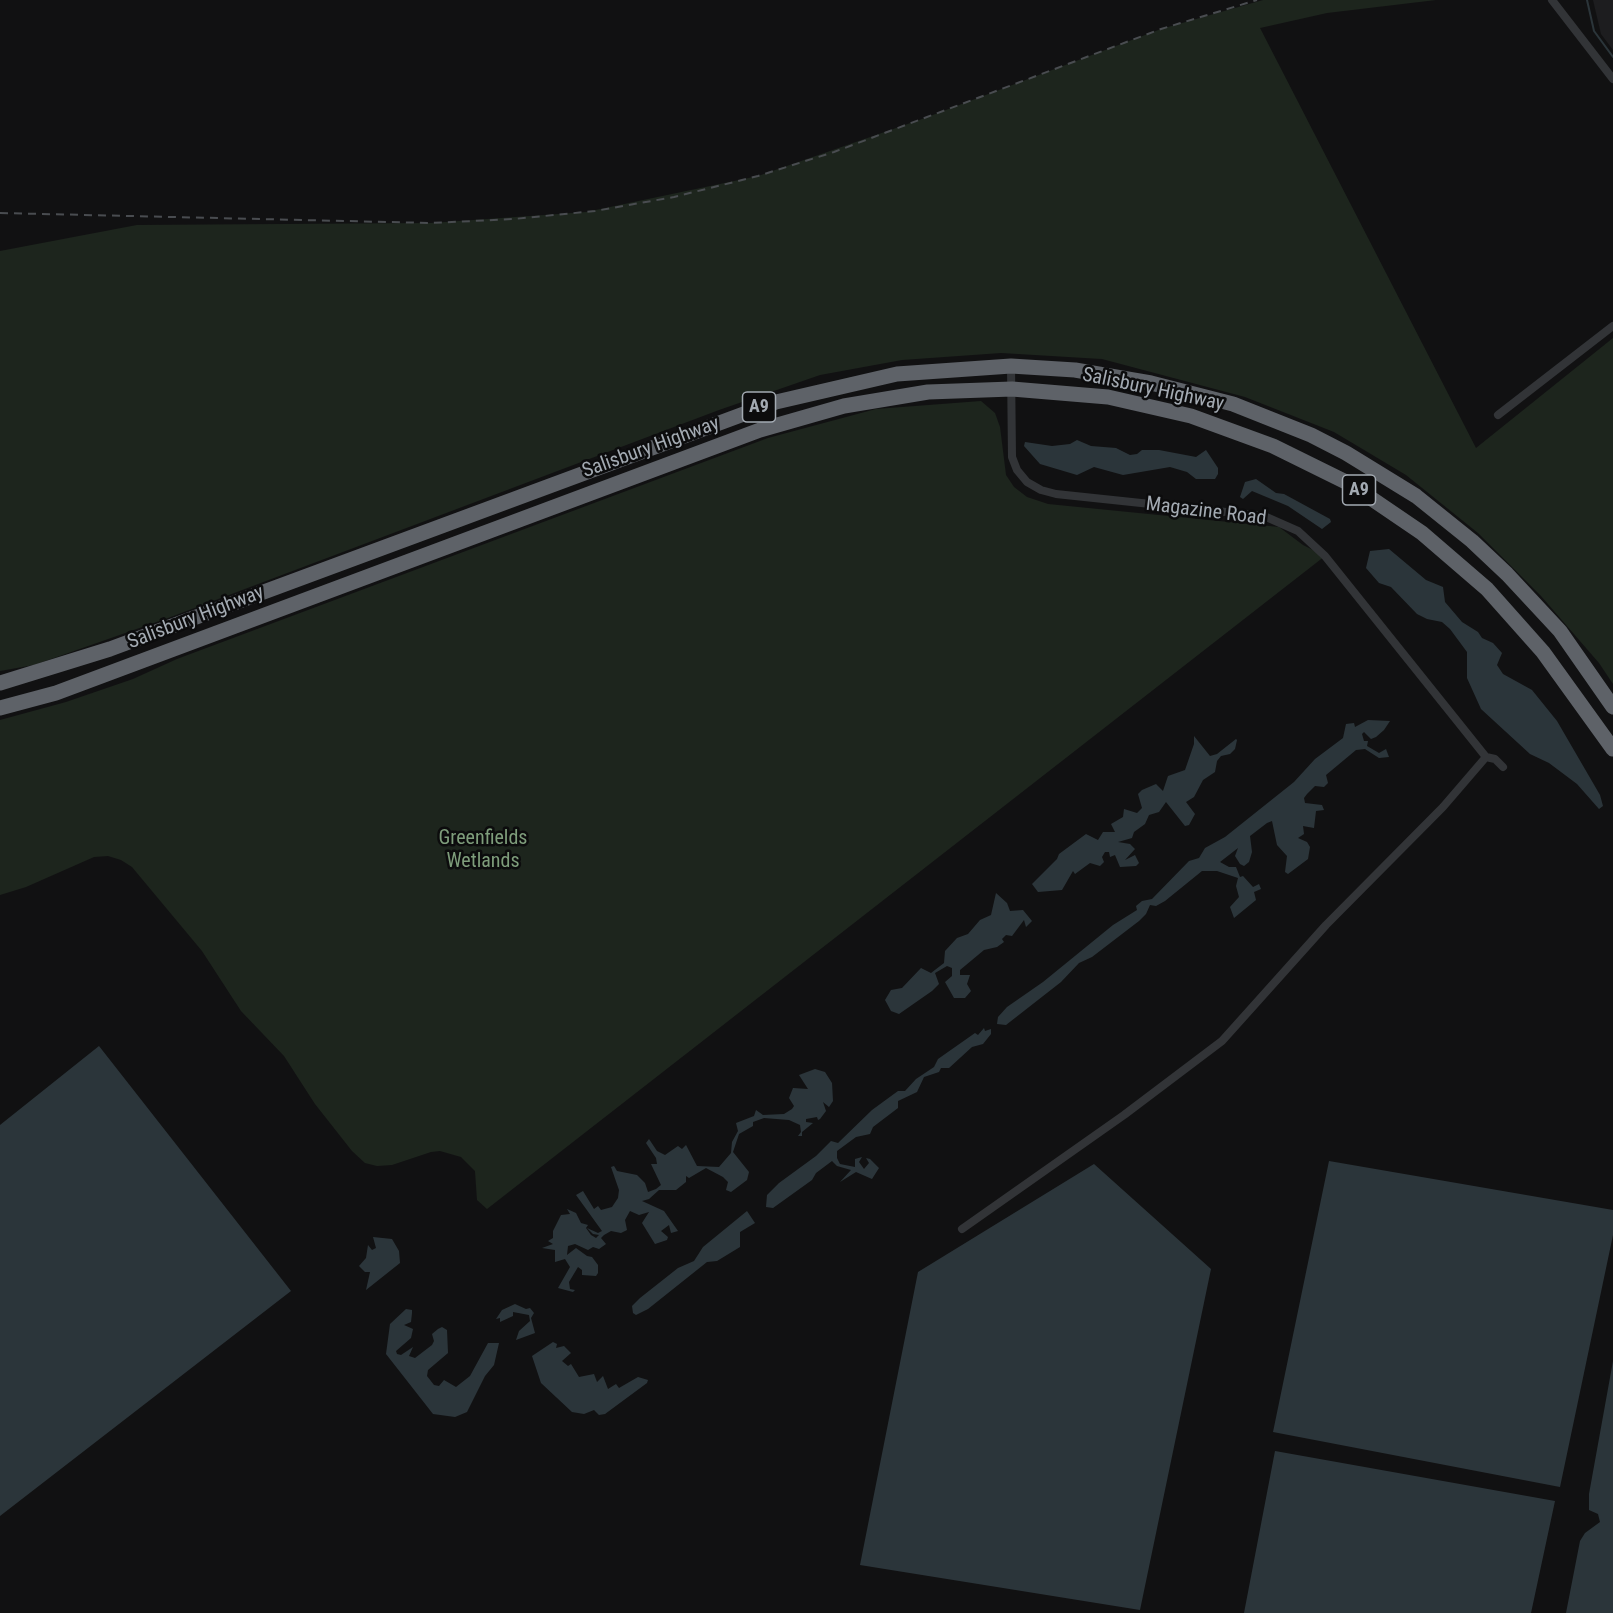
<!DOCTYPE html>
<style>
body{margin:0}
canvas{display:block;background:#111112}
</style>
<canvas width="1613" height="1613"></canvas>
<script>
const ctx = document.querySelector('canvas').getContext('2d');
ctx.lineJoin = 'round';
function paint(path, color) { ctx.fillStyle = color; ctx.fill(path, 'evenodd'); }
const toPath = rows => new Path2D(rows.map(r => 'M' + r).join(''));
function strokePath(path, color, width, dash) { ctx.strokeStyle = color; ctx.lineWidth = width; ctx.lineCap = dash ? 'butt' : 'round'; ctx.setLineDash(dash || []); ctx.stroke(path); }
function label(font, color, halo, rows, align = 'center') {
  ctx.font = font + ' "Roboto Condensed",sans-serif'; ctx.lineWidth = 5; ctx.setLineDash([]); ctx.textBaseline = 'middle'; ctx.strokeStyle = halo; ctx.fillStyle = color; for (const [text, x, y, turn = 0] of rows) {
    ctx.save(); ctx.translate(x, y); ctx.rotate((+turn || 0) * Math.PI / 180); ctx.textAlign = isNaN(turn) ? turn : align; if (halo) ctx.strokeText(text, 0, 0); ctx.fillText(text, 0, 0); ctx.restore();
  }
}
const built = toPath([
 [1593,0,1613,0,1613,50,1601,34]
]);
const green = toPath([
 [1263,0,1436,0,1327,13,1260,28,1476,448,1613,338,1613,684,1599,663,1541,596,1478,533,1406,475,1334,432,1245,397,1102,359,1001,353,902,360,820,375,719,410,168,618,34,665,0,671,0,251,137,225,431,223,586,212,758,176,922,119,1161,29],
 [981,401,995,413,1000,427,1006,475,1014,487,1027,497,1048,504,1279,527,1303,545,1325,556,487,1209,477,1200,475,1171,461,1157,440,1151,431,1152,392,1165,377,1166,365,1163,352,1151,315,1104,284,1056,241,1011,202,951,132,867,121,860,108,856,94,857,26,887,0,895,0,720,66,702,133,679,177,659,768,438,876,409]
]);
const water = toPath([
 [1077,440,1091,446,1116,448,1130,455,1137,454,1142,450,1159,450,1196,457,1206,450,1218,468,1218,474,1215,479,1196,479,1187,472,1170,467,1123,475,1094,467,1077,475,1040,464,1024,446,1025,442,1052,446,1070,444],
 [1256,479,1276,493,1284,494,1330,519,1331,522,1322,529,1288,506,1252,491,1243,499,1240,497,1245,482],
 [1389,549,1426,580,1443,587,1445,602,1462,622,1478,632,1482,638,1493,643,1502,653,1497,665,1503,674,1532,690,1557,721,1600,795,1603,806,1599,809,1577,784,1549,763,1530,754,1481,709,1467,678,1467,652,1450,629,1442,622,1427,619,1417,614,1391,587,1379,583,1366,568,1370,551],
 [1368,720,1390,721,1384,730,1376,737,1371,739,1364,732,1362,734,1364,741,1368,741,1367,746,1379,753,1386,749,1389,757,1379,758,1365,749,1356,750,1326,775,1328,783,1324,787,1315,786,1307,794,1304,798,1305,803,1322,805,1324,810,1316,811,1314,828,1303,826,1304,834,1298,838,1307,842,1310,847,1308,859,1288,874,1285,872,1287,856,1277,845,1272,821,1267,823,1250,836,1252,852,1249,862,1244,866,1240,864,1235,856,1238,848,1220,862,1229,867,1236,867,1240,877,1243,876,1253,887,1259,884,1261,889,1254,892,1256,900,1234,918,1230,907,1239,897,1236,886,1238,878,1217,871,1202,871,1165,901,1156,906,1150,905,1146,914,1139,921,1092,957,1079,963,1061,982,1006,1025,997,1024,998,1017,1007,1007,1043,982,1113,925,1137,910,1136,906,1142,901,1152,899,1189,861,1199,858,1205,848,1225,837,1294,782,1315,759,1343,738,1346,724,1354,723,1355,727],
 [1194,736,1210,756,1217,754,1236,739,1237,740,1235,749,1230,754,1221,756,1217,761,1215,772,1203,780,1194,797,1186,802,1195,814,1189,825,1185,826,1166,802,1159,812,1149,815,1145,824,1134,832,1132,838,1118,842,1130,844,1135,849,1125,860,1135,855,1139,863,1136,866,1120,867,1115,855,1110,857,1109,852,1105,852,1102,857,1104,862,1100,866,1090,863,1075,874,1073,871,1062,890,1038,892,1032,884,1057,859,1059,854,1086,834,1098,840,1103,832,1115,832,1111,824,1123,817,1124,809,1137,813,1142,808,1138,794,1142,790,1156,784,1163,791,1168,776,1185,770,1194,744],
 [996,893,1007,903,1010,911,1023,910,1032,921,1026,927,1024,920,1012,936,1006,935,1002,939,1004,942,997,947,984,950,960,970,960,975,970,975,967,984,971,991,965,998,954,998,945,982,952,976,952,968,947,966,935,973,939,984,932,991,899,1014,891,1011,885,1000,891,990,902,988,921,968,931,973,944,963,945,951,957,938,968,934,980,920,991,915],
 [984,1028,985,1031,991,1029,991,1034,983,1044,972,1047,949,1068,941,1068,939,1072,924,1077,917,1092,898,1101,898,1108,873,1127,870,1134,856,1137,837,1151,837,1158,840,1164,855,1167,855,1159,862,1157,859,1162,864,1169,869,1163,866,1158,870,1159,879,1168,872,1179,856,1172,840,1182,851,1170,837,1166,832,1161,816,1173,812,1180,773,1208,766,1207,767,1195,779,1183,816,1156,831,1141,838,1143,872,1110,898,1091,905,1091,916,1079,934,1067,938,1059,975,1033,978,1035],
 [99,1046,291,1291,0,1516,0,1125],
 [815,1069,825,1072,832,1083,833,1101,829,1107,823,1102,826,1111,820,1119,818,1120,817,1117,806,1119,806,1122,813,1123,802,1132,802,1136,798,1136,801,1132,800,1125,789,1120,764,1118,753,1122,753,1126,739,1134,733,1152,749,1172,747,1180,731,1192,726,1190,728,1182,723,1177,706,1168,689,1178,686,1176,686,1182,676,1190,659,1190,649,1199,642,1201,664,1211,678,1231,671,1233,669,1225,661,1231,668,1237,667,1240,655,1244,642,1223,649,1212,639,1215,630,1211,625,1220,627,1230,621,1233,611,1231,604,1235,601,1238,606,1244,599,1249,593,1247,588,1250,575,1244,568,1246,567,1255,576,1248,587,1256,592,1257,598,1265,598,1273,596,1276,582,1275,582,1270,578,1267,569,1282,570,1289,575,1290,573,1292,558,1288,570,1267,565,1259,555,1262,555,1250,542,1248,553,1244,548,1241,553,1238,553,1231,561,1215,570,1214,567,1209,576,1213,581,1223,588,1225,586,1228,591,1235,596,1238,599,1235,593,1234,587,1228,598,1233,602,1231,576,1195,583,1191,594,1209,598,1206,601,1210,612,1207,618,1198,619,1190,611,1167,614,1166,617,1171,637,1175,645,1183,648,1192,656,1189,661,1185,651,1164,657,1164,656,1158,646,1143,649,1139,657,1151,665,1155,678,1146,682,1149,686,1145,697,1166,719,1167,731,1153,732,1142,738,1131,736,1123,754,1116,756,1110,763,1115,784,1114,792,1109,794,1106,789,1098,793,1088,808,1089,799,1075],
 [1329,1161,1613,1210,1613,1235,1560,1487,1273,1432],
 [1094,1164,1211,1269,1140,1610,860,1565,918,1272],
 [747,1211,755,1223,740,1232,740,1247,717,1261,707,1262,648,1309,636,1315,633,1313,632,1306,640,1298,678,1268,694,1261,703,1247],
 [373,1237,392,1239,399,1251,400,1263,366,1290,370,1272,365,1272,359,1266,366,1258,368,1245,372,1250,376,1248],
 [515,1304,526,1309,530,1308,534,1313,531,1318,535,1333,516,1340,519,1331,530,1321,529,1315,513,1312,513,1316,500,1322,500,1318,496,1319,502,1310],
 [406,1309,412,1310,412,1313,411,1322,404,1325,413,1329,411,1338,396,1351,397,1354,401,1355,413,1347,409,1356,415,1358,432,1345,434,1341,432,1334,438,1329,442,1327,447,1330,448,1353,428,1370,427,1376,434,1385,439,1386,444,1380,456,1387,470,1376,488,1343,499,1343,494,1365,485,1376,467,1412,455,1417,433,1414,386,1354,390,1324],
 [553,1342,557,1344,556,1348,564,1346,571,1353,562,1361,568,1366,571,1364,579,1377,594,1374,597,1382,603,1376,608,1389,616,1384,619,1388,638,1377,648,1380,647,1383,605,1414,599,1415,594,1410,584,1414,572,1412,541,1383,532,1356],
 [1613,1361,1613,1613,1566,1613,1580,1541,1585,1533,1600,1522,1598,1514,1589,1510,1589,1494],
 [1275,1451,1555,1501,1531,1613,1244,1613]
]);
const stream = toPath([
 [1587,0,1594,31,1613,57]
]);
const street = toPath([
 [1552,0,1613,79],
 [1011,366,1012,457,1017,470,1027,482,1041,490,1056,494,1264,516,1298,531,1325,556,1486,757,1495,759,1503,767],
 [1498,415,1613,326],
 [962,1229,1124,1115,1222,1041,1326,925,1443,807,1486,757]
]);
const highway = toPath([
 [0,683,110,649,776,402,897,374,1011,366,1075,370,1151,383,1233,404,1311,435,1346,453,1416,496,1472,541,1507,574,1560,631,1613,707],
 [0,708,56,693,760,430,844,406,928,392,1012,389,1108,397,1191,416,1273,446,1350,484,1422,533,1487,589,1543,652,1613,749]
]);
const rail = toPath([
 [0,213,431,223,514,219,595,211,674,197,758,176,834,152,1161,29,1257,0]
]);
const shields = [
 [759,407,33],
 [1359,490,33]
];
const shieldNames = [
 ["A9",759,407],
 ["A9",1359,490]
];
const streetNames = [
 ["Salisbury Highway",1153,390,12],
 ["Salisbury Highway",651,448,-20],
 ["Magazine Road",1206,512,7],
 ["Salisbury Highway",196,618,-21]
];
const parkNames = [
 ["Greenfields",483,839],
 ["Wetlands",483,862]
];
paint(built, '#1d1d1f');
paint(green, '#1d251d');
paint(water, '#2b353a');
strokePath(stream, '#2b353a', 2);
strokePath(street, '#323437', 8);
strokePath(highway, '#5e6268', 15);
strokePath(rail, '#494c50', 2, [8, 6]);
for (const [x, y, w] of shields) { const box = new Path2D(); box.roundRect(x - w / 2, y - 15, w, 30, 4.5); ctx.fillStyle = '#0c0c0d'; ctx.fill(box); strokePath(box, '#a3aab2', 1.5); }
label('bold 18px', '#a3aab2', null, shieldNames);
label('20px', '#a3aab2', '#0c0c0d', streetNames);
label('20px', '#7e9d7b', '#0c0c0d', parkNames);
</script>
